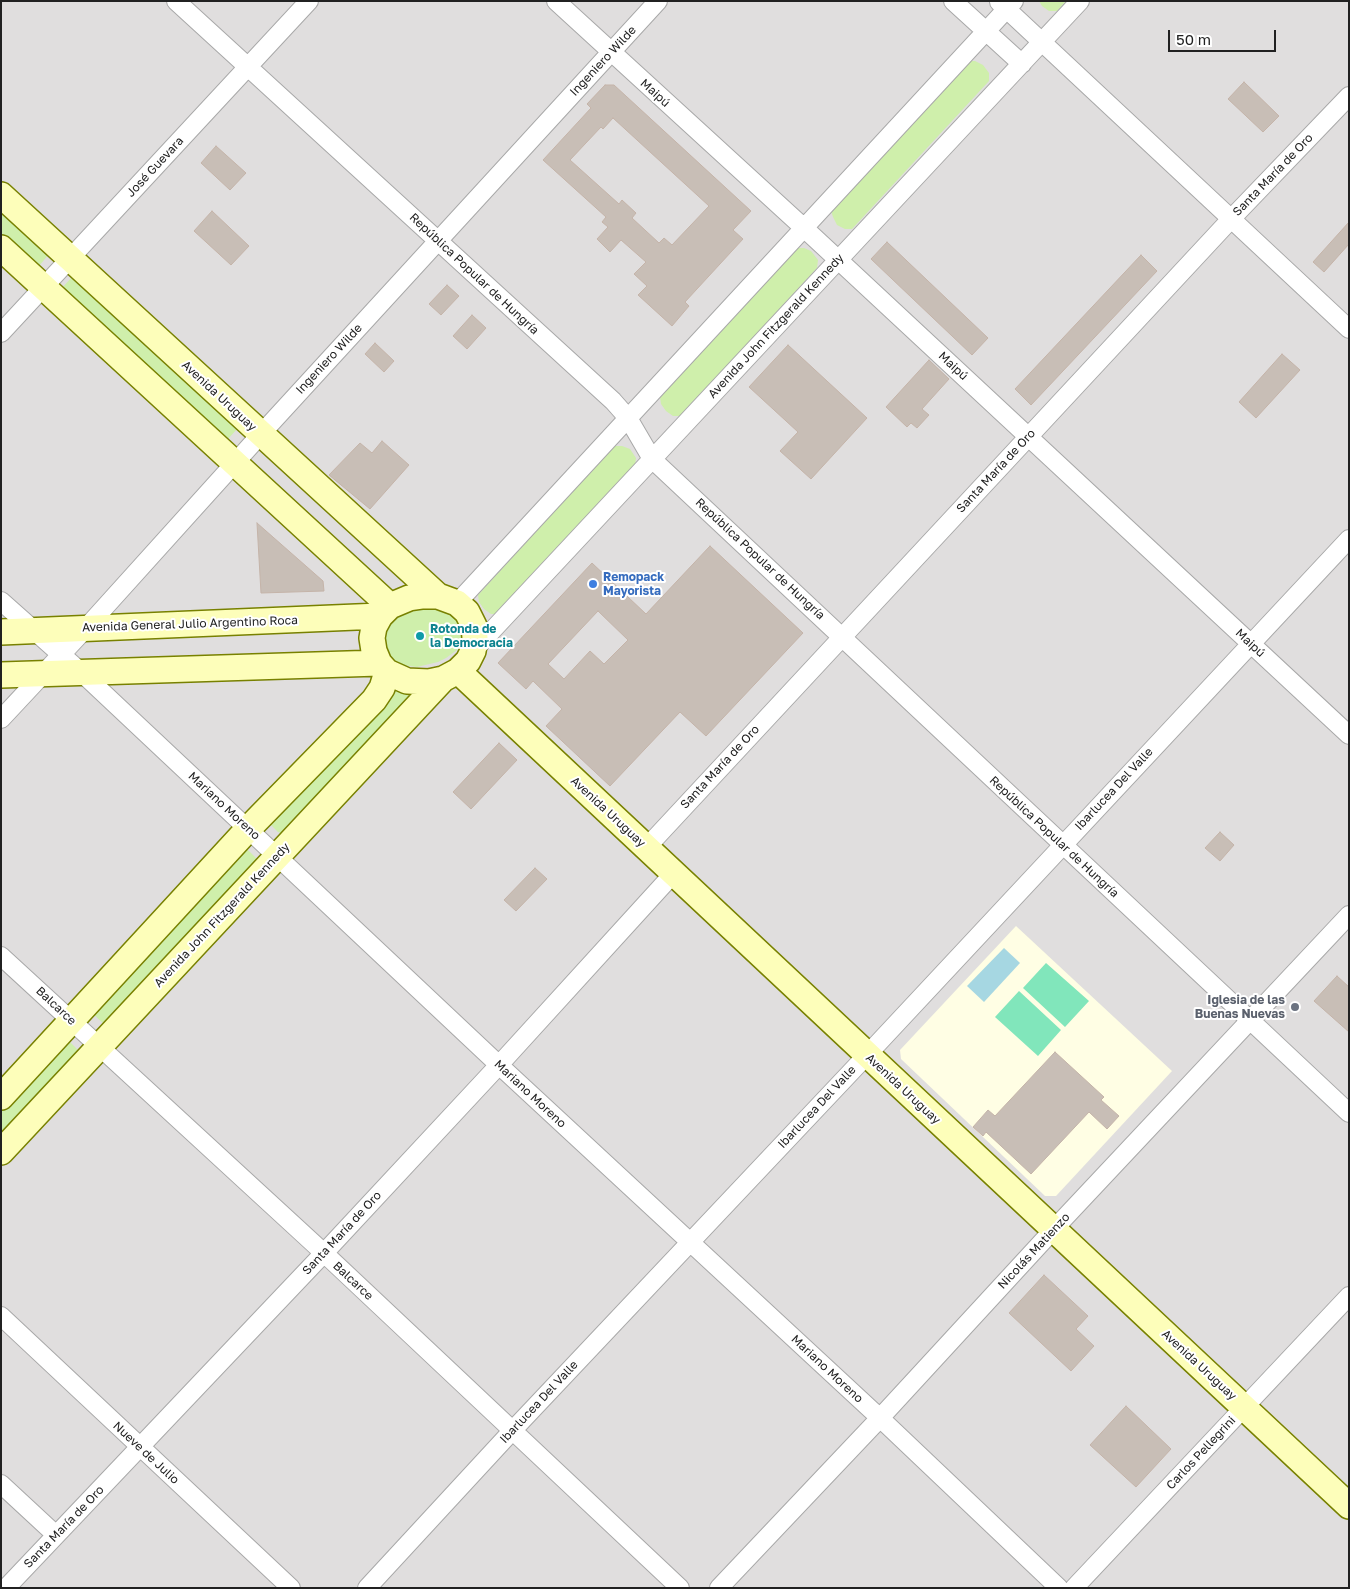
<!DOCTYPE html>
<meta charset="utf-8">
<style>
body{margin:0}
#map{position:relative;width:1350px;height:1589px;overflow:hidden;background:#f2eee8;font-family:"Golos Text",sans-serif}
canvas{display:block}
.frame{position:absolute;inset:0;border:2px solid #212121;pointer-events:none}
.scale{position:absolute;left:1168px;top:30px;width:108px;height:22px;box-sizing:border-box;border:2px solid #212121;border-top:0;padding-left:6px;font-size:15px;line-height:18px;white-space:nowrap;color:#212121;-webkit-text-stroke:4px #fff;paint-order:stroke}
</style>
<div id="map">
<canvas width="1350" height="1589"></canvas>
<div class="frame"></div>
<div class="scale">50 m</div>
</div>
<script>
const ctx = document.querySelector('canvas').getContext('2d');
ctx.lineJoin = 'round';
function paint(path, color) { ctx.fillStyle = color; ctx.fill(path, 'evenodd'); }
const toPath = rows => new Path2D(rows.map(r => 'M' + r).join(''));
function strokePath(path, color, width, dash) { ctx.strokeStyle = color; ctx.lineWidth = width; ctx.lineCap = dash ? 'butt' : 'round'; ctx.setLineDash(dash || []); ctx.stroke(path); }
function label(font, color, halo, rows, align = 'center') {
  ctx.font = font + ' "Golos Text",sans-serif'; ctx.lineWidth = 4; ctx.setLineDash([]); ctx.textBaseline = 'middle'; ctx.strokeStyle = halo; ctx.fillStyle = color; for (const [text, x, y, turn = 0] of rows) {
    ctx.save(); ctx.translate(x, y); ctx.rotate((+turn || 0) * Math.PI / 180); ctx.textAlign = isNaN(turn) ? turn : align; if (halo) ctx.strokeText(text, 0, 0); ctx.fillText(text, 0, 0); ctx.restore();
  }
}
const residential = toPath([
 [1,1,1349,1,1349,1588,1,1588]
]);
const education = toPath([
 [1016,926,1172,1071,1056,1196,1045,1196,901,1059,900,1050]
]);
const grass = toPath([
 [1039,1,1066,1,1057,11,1049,11,1042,6],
 [967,61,975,61,983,65,989,73,989,81,852,229,845,229,837,225,833,217,831,211],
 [1,204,49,254,39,266,35,266,1,235],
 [796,248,804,248,811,251,818,260,817,268,681,416,673,416,666,411,661,404,660,397],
 [73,276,238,428,227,440,61,289],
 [614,446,622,446,630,449,636,458,635,466,499,614,491,614,484,609,479,602,478,595],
 [441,606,456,618,459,624,462,637,457,650,446,658,438,662,417,667,401,665,390,658,385,652,384,626,389,620,411,608],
 [393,684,419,690,285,835,278,832,271,825,270,818],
 [245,847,258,860,105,1025,92,1013],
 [68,1040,81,1053,1,1142,1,1107]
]);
const pitch = toPath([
 [1046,963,1089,1001,1065,1027,1023,988],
 [1019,991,1061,1030,1038,1056,995,1017]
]);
const water = toPath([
 [1004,948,1020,963,984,1002,967,986]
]);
const building = toPath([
 [1244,82,1279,116,1263,132,1228,99,1244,82],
 [605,85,614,85,751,211,733,230,743,239,685,302,689,306,672,326,638,295,647,286,634,274,646,262,621,240,610,252,597,239,608,227,602,222,606,217,543,160,591,108,587,104,605,85],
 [613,118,709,206,672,245,664,238,659,243,632,218,636,213,622,200,619,204,570,160,601,127,603,129,613,118],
 [216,146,246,173,230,190,201,163,216,146],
 [212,211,249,246,231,265,194,231,212,211],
 [1349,222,1349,244,1324,272,1313,262,1349,222],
 [887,242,988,338,972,355,871,259,887,242],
 [1141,255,1157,271,1031,405,1015,389,1141,255],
 [447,285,459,296,441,315,429,304,447,285],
 [472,315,486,328,467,349,453,336,472,315],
 [375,343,394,361,384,372,365,354,375,343],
 [788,345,867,418,811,479,780,451,798,432,749,387,788,345],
 [1282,354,1300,370,1256,418,1239,402,1282,354],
 [929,360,949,379,922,409,929,415,917,428,911,423,907,427,886,407,929,360],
 [382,441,409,465,370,509,329,475,360,443,372,453,382,441],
 [257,523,323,581,324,591,261,593,257,523],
 [710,546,803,633,706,736,680,712,610,786,546,726,562,709,533,681,526,689,498,663,592,563,646,614,710,546],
 [598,611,628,640,604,664,590,651,564,679,548,664,598,611],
 [499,743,517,760,471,809,453,792,499,743],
 [1220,832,1234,845,1220,861,1205,848,1220,832],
 [535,868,547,879,516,911,504,900,535,868],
 [1337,976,1349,987,1349,1032,1314,1001,1337,976],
 [1055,1052,1104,1097,1101,1100,1119,1116,1107,1129,1089,1112,1031,1174,986,1132,983,1136,973,1127,988,1110,995,1116,1055,1052],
 [1044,1275,1088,1316,1076,1329,1094,1346,1071,1371,1009,1313,1044,1275],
 [1126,1406,1171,1449,1136,1487,1090,1445,1126,1406]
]);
const street = toPath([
 [176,1,613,401,628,418,652,459,1349,1113],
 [556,1,804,228,1349,735],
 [953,1,1022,64],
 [999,2,1349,329],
 [1,333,309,1],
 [1,601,82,673,499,1065,880,1418,1059,1588],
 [457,603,1014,1],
 [473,651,1080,1],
 [1,719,86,628,261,434,658,1],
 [646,848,1231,219,1349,96],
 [1,956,324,1253,680,1588],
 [1,1316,291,1588],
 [1,1484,56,1535],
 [6,1588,324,1253,499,1065,673,874],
 [367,1588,512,1431,867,1055,1349,539],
 [719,1588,880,1418,1054,1229,1349,915],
 [1074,1588,1349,1296]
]);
const secondary = toPath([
 [1,195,438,596],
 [1,248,390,606],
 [423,596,438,596,457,603,467,612,474,626,475,638,473,651,468,661,458,671,443,679,429,682,407,681,387,672,379,663,374,651,372,638,374,627,380,616,390,606,409,598,423,596],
 [1,632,380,616],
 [458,671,1349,1506],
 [1,675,379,663],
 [1,1097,248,829,374,700,382,688,387,672],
 [1,1152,443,679]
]);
const markers = [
 [593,584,5,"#3f7fe0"],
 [420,636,5,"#0f9aa8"],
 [1295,1007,5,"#6b7280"]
];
const streetNames = [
 ["Ingeniero Wilde",603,61,-47],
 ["Maipú",655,93,42],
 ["José Guevara",155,167,-47],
 ["Santa María de Oro",1273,175,-46],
 ["República Popular de Hungría",474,274,43],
 ["Avenida John Fitzgerald Kennedy",776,326,-47],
 ["Ingeniero Wilde",329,359,-47],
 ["Maipú",953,366,43],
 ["Avenida Uruguay",219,396,43],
 ["Santa María de Oro",996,471,-47],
 ["República Popular de Hungría",760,559,43],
 ["Avenida General Julio Argentino Roca",190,624,-2],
 ["Maipú",1250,643,43],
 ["Santa María de Oro",720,767,-47],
 ["Ibarlucea Del Valle",1114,789,-47],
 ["Mariano Moreno",224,806,43],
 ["Avenida Uruguay",608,812,43],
 ["República Popular de Hungría",1054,837,43],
 ["Avenida John Fitzgerald Kennedy",222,915,-47],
 ["Balcarce",56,1006,43],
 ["Avenida Uruguay",903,1089,43],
 ["Mariano Moreno",530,1094,43],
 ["Ibarlucea Del Valle",817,1107,-47],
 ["Santa María de Oro",342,1233,-47],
 ["Nicolás Matienzo",1034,1251,-47],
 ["Balcarce",353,1281,43],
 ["Avenida Uruguay",1199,1365,43],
 ["Mariano Moreno",827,1369,43],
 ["Ibarlucea Del Valle",539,1402,-47],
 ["Nueve de Julio",146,1453,43],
 ["Carlos Pellegrini",1201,1453,-47],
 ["Santa María de Oro",64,1527,-46]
];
const shopNames = [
 ["Remopack",603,577],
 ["Mayorista",603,591]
];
const cultureNames = [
 ["Rotonda de",430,629],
 ["la Democracia",430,643]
];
const worshipNames = [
 ["Iglesia de las",1285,1000],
 ["Buenas Nuevas",1285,1014]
];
paint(residential, '#e0dede');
paint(education, '#fffee4');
paint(grass, '#cfefab');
paint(pitch, '#81e6bb');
paint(water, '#a6d7e2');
paint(building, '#c8beb6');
strokePath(building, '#c5b4a9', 1);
strokePath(street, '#a8a8a8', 20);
strokePath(secondary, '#788100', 28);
strokePath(street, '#fff', 18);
strokePath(secondary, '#fdfeba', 25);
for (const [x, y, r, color] of markers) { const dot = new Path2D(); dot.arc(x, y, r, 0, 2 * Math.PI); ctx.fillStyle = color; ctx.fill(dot); strokePath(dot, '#fff', 2); }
label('12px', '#212121', '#fff', streetNames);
label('bold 12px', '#366cbe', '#fff', shopNames, 'left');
label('bold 12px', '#0d838f', '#fff', cultureNames, 'left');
label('bold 12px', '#5b616d', '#fff', worshipNames, 'right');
</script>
